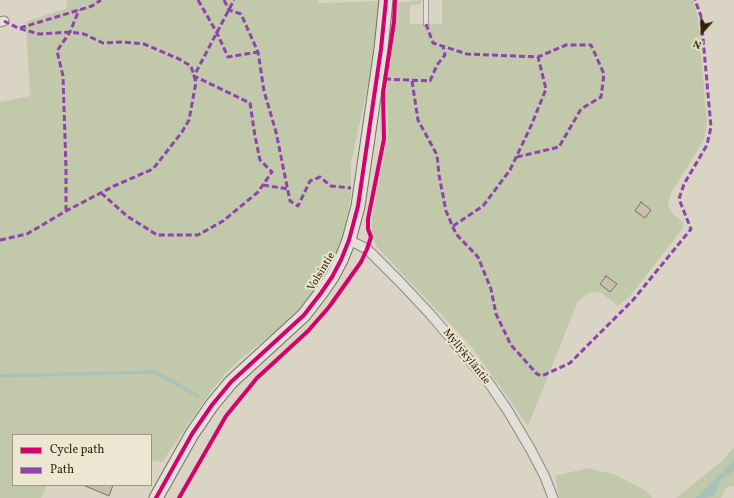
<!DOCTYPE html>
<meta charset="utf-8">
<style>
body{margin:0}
#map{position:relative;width:734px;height:498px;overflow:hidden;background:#d9d4c4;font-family:Vollkorn,serif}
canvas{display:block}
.legend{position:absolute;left:12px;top:434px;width:140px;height:52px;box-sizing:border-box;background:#ece6d3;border:1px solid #a2967f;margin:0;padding:5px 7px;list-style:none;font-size:12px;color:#341f02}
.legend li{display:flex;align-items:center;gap:8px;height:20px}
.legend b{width:20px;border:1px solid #a2967f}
.north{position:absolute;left:682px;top:12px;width:40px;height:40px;-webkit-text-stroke:3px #ece6d3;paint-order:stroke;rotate:201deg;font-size:11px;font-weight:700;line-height:16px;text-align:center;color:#341f02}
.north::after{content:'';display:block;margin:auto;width:14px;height:18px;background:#341f02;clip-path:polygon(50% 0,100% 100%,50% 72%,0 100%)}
</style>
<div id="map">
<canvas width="734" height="498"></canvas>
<ul class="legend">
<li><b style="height:5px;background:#d6006c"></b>Cycle path</li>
<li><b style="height:5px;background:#8e44ad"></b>Path</li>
</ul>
<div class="north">N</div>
</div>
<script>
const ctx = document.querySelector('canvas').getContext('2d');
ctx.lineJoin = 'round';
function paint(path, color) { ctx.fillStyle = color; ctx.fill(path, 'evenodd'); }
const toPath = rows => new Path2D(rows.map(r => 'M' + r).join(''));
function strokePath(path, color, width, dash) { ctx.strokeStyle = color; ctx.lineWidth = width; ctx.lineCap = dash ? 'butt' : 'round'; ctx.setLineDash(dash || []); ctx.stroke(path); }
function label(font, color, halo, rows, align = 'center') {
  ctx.font = font + ' Vollkorn,serif'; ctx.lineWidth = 4; ctx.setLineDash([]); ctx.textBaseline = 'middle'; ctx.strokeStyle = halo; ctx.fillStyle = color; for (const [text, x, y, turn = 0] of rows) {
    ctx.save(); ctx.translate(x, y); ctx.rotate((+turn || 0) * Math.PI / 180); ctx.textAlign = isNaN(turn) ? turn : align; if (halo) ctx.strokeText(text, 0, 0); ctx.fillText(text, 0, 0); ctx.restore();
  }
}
const green = toPath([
 [66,0,318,0,318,3,380,1,371,71,351,163,351,196,343,236,329,270,313,295,285,324,239,360,225,374,212,390,162,462,151,460,151,435,13,435,13,485,47,485,41,498,0,498,0,102,30,96,26,22,67,8],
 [421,0,421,4,410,5,410,24,442,24,442,0,693,0,698,19,707,122,704,140,671,193,668,205,673,214,683,222,683,228,630,296,618,306,600,292,589,293,583,297,577,303,528,426,471,346,377,247,371,234,373,211,388,137,388,114,386,95,398,3],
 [734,447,734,460,695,498,676,498,721,462],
 [588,468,616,475,646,491,652,498,559,498,555,476],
 [734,471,734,486,727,487,721,498,706,498,714,496,721,480]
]);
const water = toPath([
 [734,460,734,471,721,480,714,496,706,498,695,498]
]);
const stream = toPath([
 [0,376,155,372,198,396]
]);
const building = toPath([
 [641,202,651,210,645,218,635,211,641,202],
 [606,276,617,284,610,292,600,284,606,276],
 [83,485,113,485,109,496,83,485]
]);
const lane = toPath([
 [426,24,426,0]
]);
const street = toPath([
 [0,22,4,21],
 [349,240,367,249,401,283,430,314,489,383,508,411,531,450,545,477,553,498]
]);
const secondary = toPath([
 [156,498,192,434,212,405,231,382,304,315,321,293,332,277,341,260,349,240,358,206,381,49,386,0]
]);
const quiet = toPath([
 [198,0,217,33,228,57,258,52],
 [224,0,229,10,241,14,258,52,264,91,276,132,290,201,298,206,310,181,320,177,331,186,351,188],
 [426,24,433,43,467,54,538,57,566,45,591,45,604,74,601,97,581,109,559,147,517,157],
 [20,28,92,6,101,0],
 [385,79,430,81,437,65,445,55,443,46],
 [412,81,418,120,437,155,439,175,446,211,456,234,478,257,491,289,496,314,511,345,537,374,542,376,570,363,633,300,691,229,679,199,684,184,707,145,711,127,701,16,695,0],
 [263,185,288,189],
 [101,193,127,216,157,235,198,235,223,221,258,192,272,172,260,160,255,136,250,103,194,76,234,0],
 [66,211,66,168,63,76,57,51,70,32,79,10],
 [453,226,483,206,510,170,531,126,546,89,538,57],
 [0,240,27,234,66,211,114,186,153,169,182,132,189,120,196,82,191,66,179,59,144,44,123,42,103,43,84,34,70,32,39,34,18,28,4,21]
]);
const cycleway = toPath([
 [156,498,192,434,212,405,231,382,304,315,321,293,332,277,341,260,349,240,358,206,381,49,386,0],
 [179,498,226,416,257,378,308,331,329,307,361,262,367,249,371,237,368,229,368,219,384,139,383,93,394,22,395,0]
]);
const streetNames = [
 ["Volsintie",322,272,-59],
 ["Myllykyläntie",466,357,51]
];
paint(green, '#c1c9aa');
paint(water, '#a9c2b6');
strokePath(stream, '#a9c2b6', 3.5);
paint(building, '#cabdb2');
strokePath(building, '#756f62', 1);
strokePath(lane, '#8e887b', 6);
strokePath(street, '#8e887b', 11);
strokePath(secondary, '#756f62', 15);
strokePath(lane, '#e2e0d8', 4.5);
strokePath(street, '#e2e0d8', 9);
strokePath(secondary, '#e2e0d8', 13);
strokePath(quiet, '#8e44ad', 3, [6, 3]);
strokePath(cycleway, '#d6006c', 4);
label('11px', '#341f02', '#ece6d3', streetNames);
</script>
